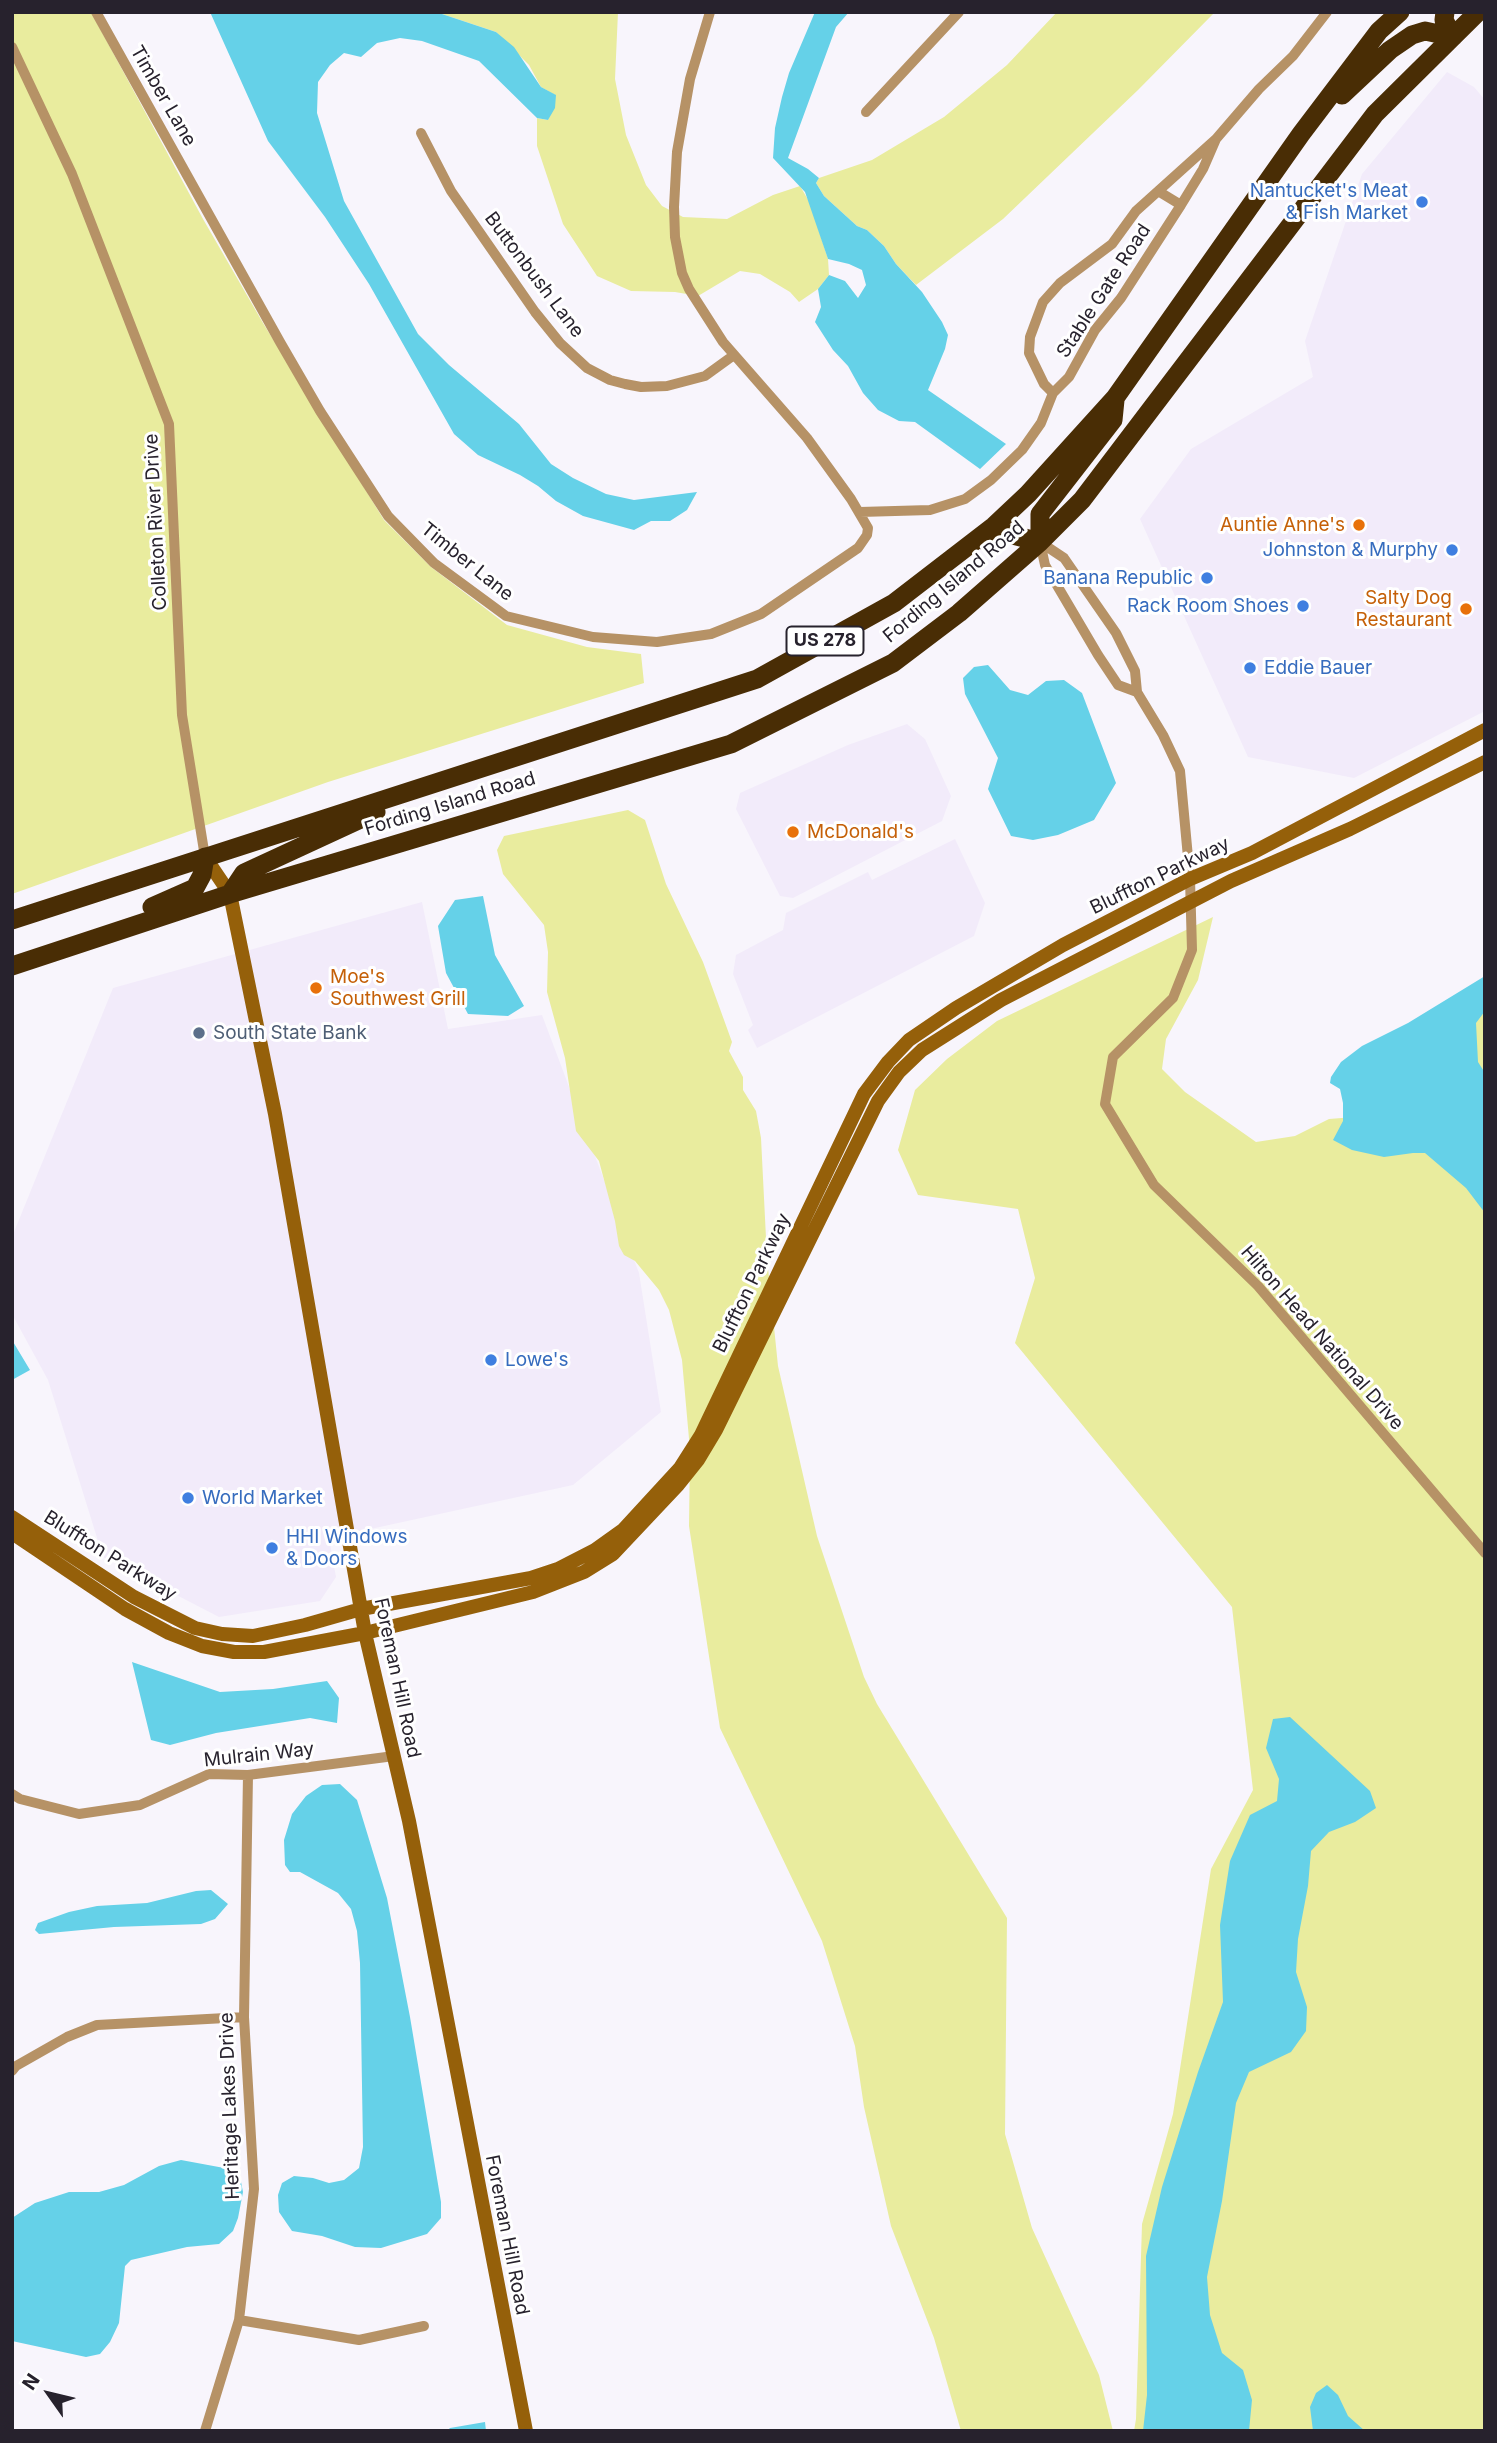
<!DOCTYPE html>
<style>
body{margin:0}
#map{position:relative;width:1497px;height:2443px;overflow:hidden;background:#f8f5fc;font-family:Inter,sans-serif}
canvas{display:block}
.frame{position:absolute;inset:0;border:14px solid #27222d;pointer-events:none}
.north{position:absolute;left:14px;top:2359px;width:70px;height:70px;-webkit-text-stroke:5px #fff;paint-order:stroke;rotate:304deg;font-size:19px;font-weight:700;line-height:28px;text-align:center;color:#27222d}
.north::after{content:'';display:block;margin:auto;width:24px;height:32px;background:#27222d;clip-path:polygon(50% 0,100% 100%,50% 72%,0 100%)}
</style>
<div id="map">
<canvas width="1497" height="2443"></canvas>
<div class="frame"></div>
<div class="north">N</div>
</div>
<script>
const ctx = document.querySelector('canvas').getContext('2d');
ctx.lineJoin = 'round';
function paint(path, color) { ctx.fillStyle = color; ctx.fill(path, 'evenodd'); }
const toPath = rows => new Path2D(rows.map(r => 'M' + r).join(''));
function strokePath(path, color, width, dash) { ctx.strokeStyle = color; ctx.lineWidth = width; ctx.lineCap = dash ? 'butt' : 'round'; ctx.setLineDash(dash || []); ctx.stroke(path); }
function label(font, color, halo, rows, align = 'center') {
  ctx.font = font + ' Inter,sans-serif'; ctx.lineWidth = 6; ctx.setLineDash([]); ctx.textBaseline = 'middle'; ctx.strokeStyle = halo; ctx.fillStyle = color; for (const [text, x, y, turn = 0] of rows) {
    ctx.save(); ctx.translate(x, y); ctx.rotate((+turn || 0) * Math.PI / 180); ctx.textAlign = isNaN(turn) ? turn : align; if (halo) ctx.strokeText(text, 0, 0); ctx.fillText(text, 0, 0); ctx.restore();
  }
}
const built = toPath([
 [1447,72,1474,87,1485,100,1485,711,1354,778,1248,757,1140,519,1191,449,1313,377,1305,341,1362,174],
 [907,724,925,739,951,796,942,821,793,898,780,896,736,809,740,793,848,745],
 [955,839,985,903,974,936,757,1048,748,1030,753,1025,733,974,736,955,783,930,786,913,868,872,872,880],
 [422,902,448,1029,542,1015,639,1273,661,1412,573,1485,329,1538,336,1577,320,1601,219,1617,103,1557,48,1380,12,1314,12,1237,113,988]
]);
const green = toPath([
 [12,12,91,12,203,219,263,323,384,520,431,567,507,625,587,647,641,654,644,683,328,782,12,894],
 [428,12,618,12,615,79,626,135,646,185,662,206,683,217,727,219,773,195,800,186,810,203,828,259,829,275,818,289,799,302,790,292,760,274,740,271,698,296,675,292,631,291,597,276,563,224,537,146,537,118,548,120,555,95,541,87,529,65,496,32,442,14],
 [1057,12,1215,12,1138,90,1003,219,916,285,896,264,884,246,867,230,857,226,824,196,816,183,819,178,872,160,944,117,1007,65],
 [628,810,645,820,666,884,703,962,732,1042,729,1051,743,1077,743,1090,756,1111,761,1138,767,1258,778,1366,817,1536,864,1677,877,1704,1007,1918,1005,2134,1032,2228,1099,2375,1113,2431,961,2431,934,2338,891,2226,864,2107,855,2046,822,1941,720,1728,689,1526,690,1450,682,1360,669,1310,659,1290,635,1261,624,1255,619,1246,615,1221,599,1161,576,1131,565,1058,547,992,548,952,544,925,503,874,497,850,504,836],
 [1213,917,1198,980,1166,1039,1162,1069,1185,1092,1256,1142,1295,1136,1329,1119,1380,1115,1485,1175,1485,2431,1134,2431,1136,2419,1142,2224,1173,2114,1211,1869,1253,1790,1232,1607,1015,1343,1035,1278,1018,1209,918,1195,898,1150,915,1090,947,1059,997,1021],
 [1485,999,1485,1098,1454,1016]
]);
const water = toPath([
 [210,12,428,12,442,14,496,32,514,47,541,87,556,95,555,108,548,120,537,118,479,61,422,41,400,38,377,43,361,57,344,53,330,65,318,82,317,113,344,201,418,334,449,365,519,424,551,464,573,478,606,494,634,500,697,492,687,510,670,521,651,521,634,530,583,516,556,501,538,486,520,475,478,455,454,434,369,284,325,217,268,141],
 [815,12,849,12,836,27,788,158,808,169,819,178,816,183,824,196,857,226,867,230,884,246,896,264,922,292,942,322,948,335,945,349,928,390,1006,444,980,469,915,422,899,421,878,410,863,393,848,366,833,350,815,322,821,307,818,289,829,275,845,281,858,298,866,285,862,270,849,264,828,259,805,192,773,158,775,128,782,97,789,73],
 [988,665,1010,690,1028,695,1046,681,1064,680,1082,693,1116,783,1094,820,1058,835,1033,840,1011,836,988,789,998,758,965,694,963,678,974,667],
 [483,896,495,955,524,1006,508,1016,468,1014,446,973,438,926,455,900],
 [1485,976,1485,1011,1476,1023,1478,1062,1485,1073,1485,1213,1466,1188,1425,1153,1413,1153,1384,1157,1352,1150,1333,1140,1343,1121,1343,1103,1340,1089,1330,1083,1331,1077,1341,1062,1362,1046,1408,1023],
 [12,1340,30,1370,12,1380],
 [132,1662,220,1692,273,1689,327,1681,339,1698,337,1723,310,1718,216,1733,170,1745,151,1740],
 [1290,1717,1370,1791,1376,1808,1355,1822,1329,1832,1311,1851,1308,1886,1298,1939,1296,1972,1307,2007,1306,2031,1291,2052,1249,2072,1236,2103,1222,2201,1207,2277,1210,2315,1222,2353,1243,2370,1252,2400,1249,2431,1143,2431,1147,2395,1146,2256,1162,2187,1198,2072,1223,2002,1220,1925,1230,1861,1250,1815,1277,1801,1279,1779,1266,1748,1273,1719],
 [340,1784,357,1800,387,1898,410,2017,441,2202,441,2218,427,2234,381,2248,355,2247,322,2236,292,2231,279,2212,278,2195,282,2183,294,2176,313,2178,329,2183,344,2180,359,2168,363,2147,360,1963,357,1931,351,1909,338,1893,300,1872,290,1872,285,1865,284,1840,292,1814,306,1796,322,1785],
 [211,1890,228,1904,215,1919,201,1924,114,1927,39,1934,35,1930,38,1923,69,1912,97,1906,147,1903,196,1891],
 [181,2160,235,2170,240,2177,243,2192,238,2218,233,2231,219,2244,187,2247,131,2260,125,2266,119,2323,110,2342,100,2354,86,2357,12,2341,12,2218,35,2203,69,2192,99,2192,124,2185,159,2166],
 [1327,2385,1338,2395,1348,2416,1365,2431,1313,2431,1310,2407,1316,2393],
 [485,2422,486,2431,447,2431,450,2428]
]);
const street = toPath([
 [96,12,280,342,320,411,388,516,434,563,506,616,593,637,657,642,711,634,761,614,858,548,867,535,868,528,851,499,807,438,723,342,689,289,682,273,675,237,674,207,677,152,690,79,710,12],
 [12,47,72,174,169,424,182,715,205,857],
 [866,112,959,12],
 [421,133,451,191,535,312,560,343,587,368,610,380,625,384,641,387,667,386,705,376,734,355],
 [1158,191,1181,205],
 [1053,393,1044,384,1029,353,1030,337,1043,302,1060,283,1112,244,1136,211,1216,139,1259,89,1293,56,1327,12],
 [860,512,930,510,965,499,991,480,1022,450,1041,423,1053,393,1069,377,1095,330,1121,298,1181,205,1203,169,1216,139],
 [1040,542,1064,558,1116,633,1135,671,1137,692,1163,735,1180,771,1190,879,1192,950,1173,998,1113,1057,1105,1104,1154,1185,1258,1286,1485,1553],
 [1040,542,1045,565,1098,655,1118,685,1137,692],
 [12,1794,20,1799,79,1814,140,1805,209,1774,248,1775,394,1756],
 [12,2071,16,2066,67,2037,97,2025,244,2017],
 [239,2320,359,2340,424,2326],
 [205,2431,239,2320,254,2189,244,2017,248,1775]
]);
const secondary = toPath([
 [205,857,230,894,275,1114,365,1633,409,1821,526,2431],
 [12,1517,134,1597,195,1628,222,1634,253,1636,305,1625,361,1609,531,1578,558,1569,595,1550,623,1530,680,1468,701,1435,864,1094,888,1062,909,1040,956,1008,1063,945,1190,879,1252,853,1485,730],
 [12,1533,125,1609,169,1633,202,1646,234,1652,264,1652,365,1633,533,1592,584,1572,613,1554,678,1485,698,1460,716,1430,878,1101,899,1072,922,1050,1001,1000,1231,881,1350,829,1485,762]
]);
const highway = toPath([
 [1445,12,1444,20,1453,37],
 [1342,95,1390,50,1412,35,1425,31,1453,37],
 [983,540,1005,533,1040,542],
 [1040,542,1040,514,1113,420,1115,400],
 [230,894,244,873,376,812],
 [152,907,195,888,202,875,205,857],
 [12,920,757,679,894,603,994,526,1028,494,1115,398,1301,134,1379,31,1400,12],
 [12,966,230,894,731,744,893,663,959,613,1040,542,1082,500,1375,114,1478,12]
]);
const markers = [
 [1422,202,7,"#3f7fe0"],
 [1359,525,7,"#e8710a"],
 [1452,550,7,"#3f7fe0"],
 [1207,578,7,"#3f7fe0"],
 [1303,606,7,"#3f7fe0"],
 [1466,609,7,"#e8710a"],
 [1250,668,7,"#3f7fe0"],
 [793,832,7,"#e8710a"],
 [316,988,7,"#e8710a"],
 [199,1033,7,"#5c6f8a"],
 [491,1360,7,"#3f7fe0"],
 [188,1498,7,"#3f7fe0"],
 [272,1548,7,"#3f7fe0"]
];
const shields = [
 [825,641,77]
];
const shieldNames = [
 ["US 278",825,641]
];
const streetNames = [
 ["Timber Lane",163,96,60],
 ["Buttonbush Lane",534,275,53],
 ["Stable Gate Road",1104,291,-57],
 ["Colleton River Drive",156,522,-93],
 ["Timber Lane",467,562,39],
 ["Fording Island Road",954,582,-40],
 ["Fording Island Road",450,804,-17],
 ["Bluffton Parkway",1160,876,-26],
 ["Bluffton Parkway",752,1283,-64],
 ["Hilton Head National Drive",1322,1338,49],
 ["Bluffton Parkway",110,1556,32],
 ["Foreman Hill Road",397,1678,78],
 ["Mulrain Way",259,1755,-6],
 ["Heritage Lakes Drive",230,2106,-92],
 ["Foreman Hill Road",507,2235,79]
];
const shopNames = [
 ["Nantucket's Meat",1408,191],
 ["& Fish Market",1408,213],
 ["Johnston & Murphy",1438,550],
 ["Banana Republic",1193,578],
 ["Rack Room Shoes",1289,606],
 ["Eddie Bauer",1264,668,"left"],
 ["Lowe's",505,1360,"left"],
 ["World Market",202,1498,"left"],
 ["HHI Windows",286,1537,"left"],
 ["& Doors",286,1559,"left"]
];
const foodNames = [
 ["Auntie Anne's",1345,525],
 ["Salty Dog",1452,598],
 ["Restaurant",1452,620],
 ["McDonald's",807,832,"left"],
 ["Moe's",330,977,"left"],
 ["Southwest Grill",330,999,"left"]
];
const serviceNames = [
 ["South State Bank",213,1033]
];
paint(built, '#f2ebfa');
paint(green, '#e9ec9e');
paint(water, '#65d1e8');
strokePath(street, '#b69266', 10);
strokePath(secondary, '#95600a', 14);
strokePath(highway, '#492d05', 19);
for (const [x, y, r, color] of markers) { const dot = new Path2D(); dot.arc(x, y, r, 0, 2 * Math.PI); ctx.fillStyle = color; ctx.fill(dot); strokePath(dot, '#fff', 2.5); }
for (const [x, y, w] of shields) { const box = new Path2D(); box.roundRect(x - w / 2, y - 14.5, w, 29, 5); ctx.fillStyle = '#fff'; ctx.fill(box); strokePath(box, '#27222d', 2); }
label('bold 18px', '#27222d', null, shieldNames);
label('19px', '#27222d', '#fff', streetNames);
label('19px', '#366cbe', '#fff', shopNames, 'right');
label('19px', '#c56008', '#fff', foodNames, 'right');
label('19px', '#4e5e75', '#fff', serviceNames, 'left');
</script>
